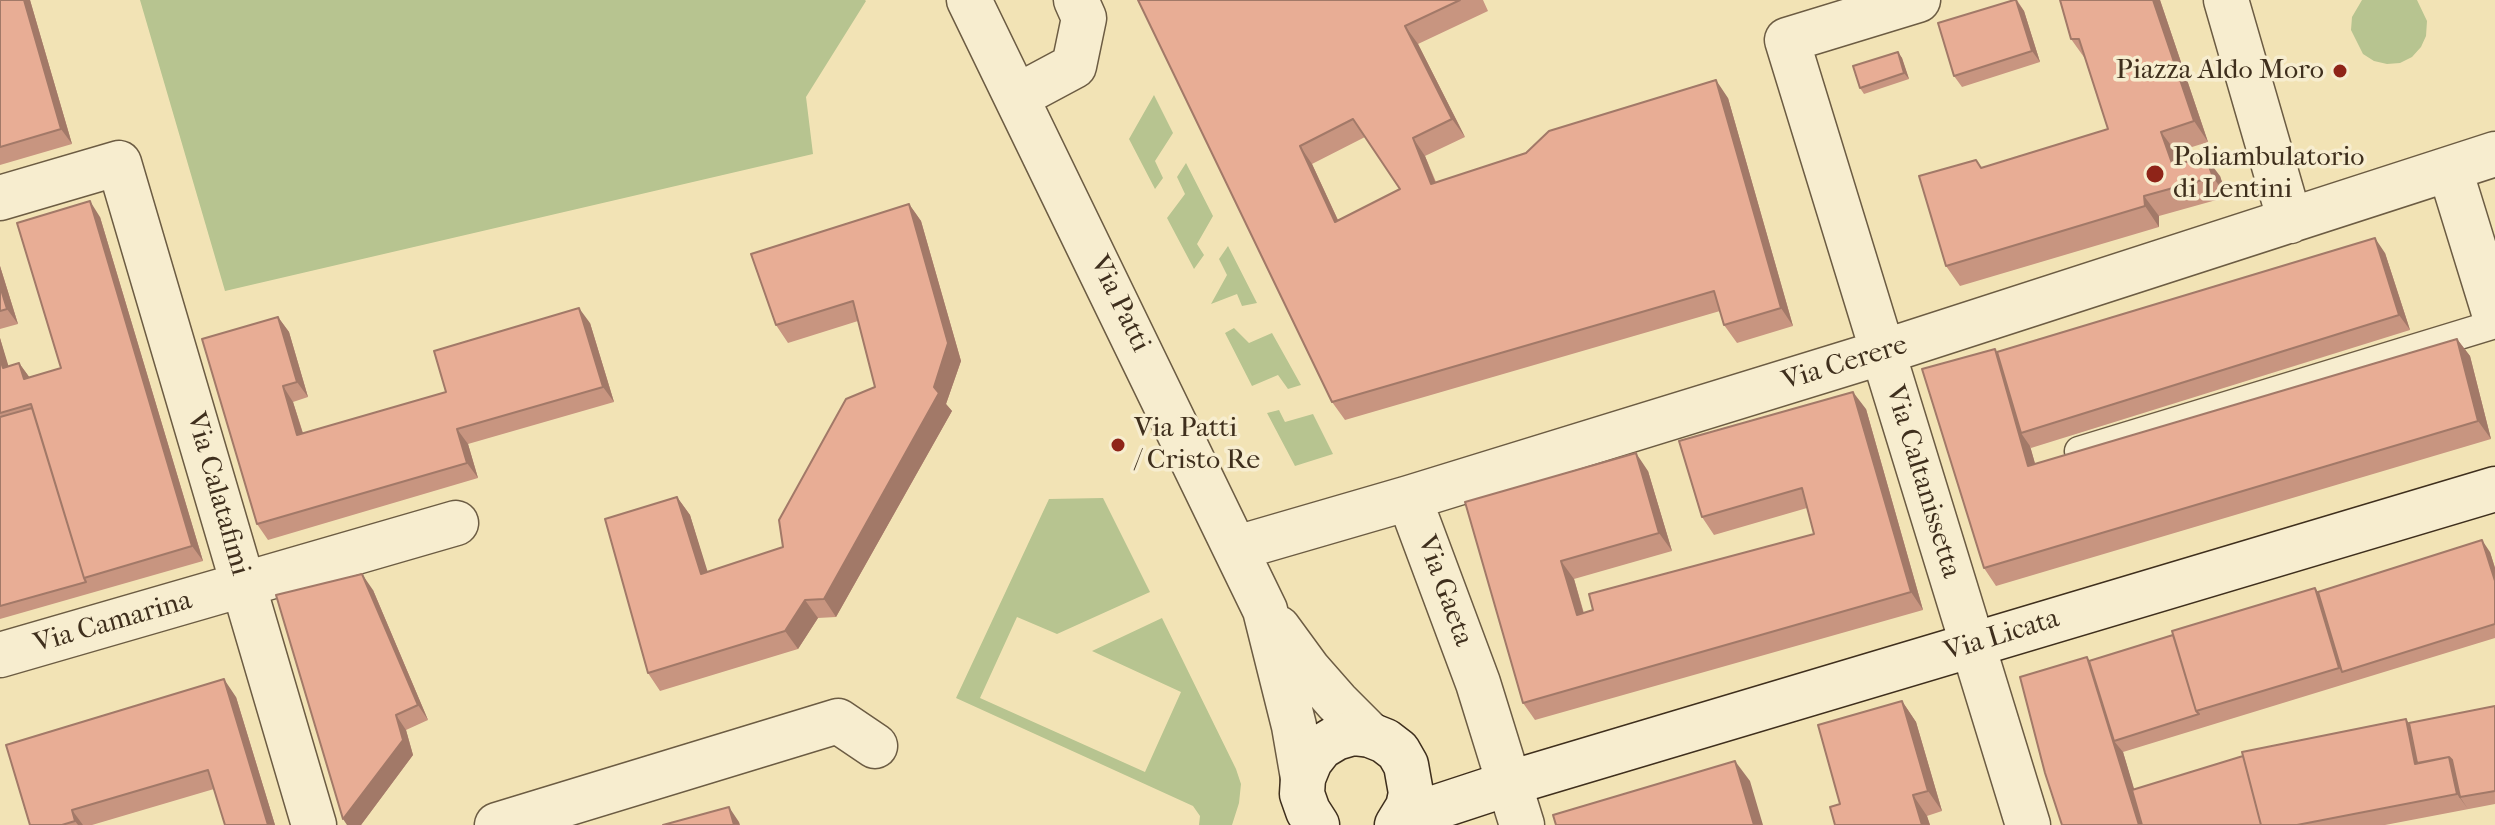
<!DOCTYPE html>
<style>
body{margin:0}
canvas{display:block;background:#f2e3b5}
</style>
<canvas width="2495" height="825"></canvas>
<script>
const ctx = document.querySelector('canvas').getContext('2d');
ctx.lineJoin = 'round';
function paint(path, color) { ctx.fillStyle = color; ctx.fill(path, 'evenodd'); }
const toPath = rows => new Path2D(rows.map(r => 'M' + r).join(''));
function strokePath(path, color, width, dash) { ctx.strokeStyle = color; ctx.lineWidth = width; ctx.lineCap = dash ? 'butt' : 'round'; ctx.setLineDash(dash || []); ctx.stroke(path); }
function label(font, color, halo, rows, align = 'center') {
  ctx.font = font + ' "IM FELL French Canon",serif'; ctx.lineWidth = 7; ctx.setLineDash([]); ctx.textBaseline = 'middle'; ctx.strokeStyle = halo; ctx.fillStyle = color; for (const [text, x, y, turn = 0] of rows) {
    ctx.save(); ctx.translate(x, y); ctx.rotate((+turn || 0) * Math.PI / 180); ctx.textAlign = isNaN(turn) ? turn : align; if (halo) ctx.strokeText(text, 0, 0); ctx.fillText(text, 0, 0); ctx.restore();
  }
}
const green = toPath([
 [140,0,865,0,866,1,806,97,813,154,225,291],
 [2362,0,2417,0,2427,21,2426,36,2421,47,2412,57,2400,63,2387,64,2374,61,2363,54,2351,30,2352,17],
 [1154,95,1173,133,1155,161,1163,178,1155,189,1129,139],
 [1186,163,1213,216,1197,244,1204,255,1194,269,1167,218,1185,194,1177,177],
 [1228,246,1257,303,1242,306,1237,294,1211,304,1227,275,1219,259],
 [1234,328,1249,343,1272,333,1301,385,1288,389,1278,375,1252,386,1225,333],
 [1279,410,1285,422,1313,414,1333,454,1295,466,1267,413],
 [1103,498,1150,592,1057,634,1017,617,980,698,1145,772,1181,692,1092,651,1162,618,1236,769,1241,784,1239,803,1232,825,1199,825,1200,816,1193,806,956,698,1049,499]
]);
const lane = toPath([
 [2079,451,2495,324]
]);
const street = toPath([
 [969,0,1265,610,1294,726,1303,778],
 [1918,0,1787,40,2028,825],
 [2226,0,2290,221],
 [1018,96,1074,66,1084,18,1076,0],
 [2450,170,2495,316],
 [0,198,119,163,314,825],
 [1409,498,1478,683,1522,825],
 [1237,548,1409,498,1883,352,2495,154],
 [1278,628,1308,669,1337,702,1370,735],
 [0,655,456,523],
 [497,825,838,721,875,746]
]);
const secondary = toPath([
 [1317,825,1308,811,1302,794,1303,778,1310,761,1321,747,1336,738,1353,733,1370,735,1385,741,1398,751,1406,765,1411,793,1408,807,1397,825],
 [1403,825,1440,806,1510,783,2495,489]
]);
const wall = toPath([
 [0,0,30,0,72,144,0,165],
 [1138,0,1483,0,1488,11,1418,44,1465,137,1425,156,1436,182,1728,98,1793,326,1737,343,1724,325,1720,311,1345,420,1332,402],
 [1365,137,1400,189,1338,220,1312,164],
 [2017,0,2024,11,2040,62,1962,87,1954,76],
 [2060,0,2160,0,2208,142,2176,152,2180,164,2220,176,2227,197,2159,216,2159,227,1960,286,1946,266,1976,160,1982,168,2108,129,2086,60,2071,39],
 [1898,52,1902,58,1909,79,1864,94,1860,88],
 [909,204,921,221,961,361,946,404,952,411,836,617,818,618,798,649,660,691,648,673,677,497,690,515,707,572,783,547,875,387,858,321,788,343,776,325],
 [100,217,203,561,0,619,0,338,8,367,19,363,29,377,61,368],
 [2385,253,2410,330,2031,448,2030,446,2035,464,2457,339,2470,356,2491,439,1996,586,1984,568,1997,352],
 [0,266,18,324,0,329],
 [278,317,289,332,308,397,293,402,303,433,446,392,590,323,614,402,468,444,478,478,268,540,257,524],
 [1866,409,1923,610,1535,720,1523,703,1465,502,1648,471,1672,551,1574,579,1584,613,1814,534,1807,508,1714,535,1702,517],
 [2490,552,2495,568,2495,638,2123,752,2134,790,2409,723,2495,706,2495,804,2385,825,2062,825,2087,657,2089,661,2173,635,2315,588,2318,592],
 [373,590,428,720,406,730,413,755,361,825,347,825],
 [236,697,275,825,225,825,214,789,92,825,30,825],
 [1902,701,1916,722,1942,811,1927,816,1930,825,1835,825,1840,804]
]);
const shadedWall = toPath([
 [24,0,30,0,72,144,61,129],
 [2016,0,2024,11,2040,62,2032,51],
 [2153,0,2160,0,2208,142,2194,121],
 [1405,26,1418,44,1465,137,1452,119],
 [1898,52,1902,58,1909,79,1904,73],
 [1716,80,1728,98,1793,326,1781,308],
 [2161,132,2176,152,2187,187,2173,166],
 [1413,138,1425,156,1443,202,1431,184],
 [1300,146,1312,164,1347,240,1335,222],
 [2205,156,2220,176,2227,197,2213,177],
 [2144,196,2159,216,2159,227,2145,206],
 [90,201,100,217,203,561,192,546],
 [909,204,921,221,961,361,946,404,952,411,836,617,824,599,934,387],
 [2375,238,2385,253,2410,330,2399,315],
 [0,266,18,324,7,309,0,286],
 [579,308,590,323,614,402,603,387],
 [278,317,289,332,308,397,297,382],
 [0,338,14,384,3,368,0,359],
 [2457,339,2470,356,2491,439,2478,421],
 [1995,349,2007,367,2021,433,2030,446,2041,484,2028,466],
 [19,363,30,378,24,379],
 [283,386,293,402,308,450,297,435],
 [1853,392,1866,409,1923,610,1911,592],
 [457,429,468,444,478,478,467,463],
 [1636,453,1648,471,1672,551,1659,533],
 [677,497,690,515,714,592,701,574],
 [2482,540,2490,552,2495,568,2495,581],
 [1561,561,1574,579,1589,633,1577,615],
 [362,574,373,590,428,720,418,705],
 [2315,588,2326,603,2342,672,2339,668],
 [805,600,818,618,798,649,785,631],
 [2087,657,2097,672,2114,741,2123,752,2145,825,2139,825],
 [224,679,236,697,275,825,268,825],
 [1902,701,1916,722,1942,811,1928,791],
 [396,715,406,730,413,755,361,825,347,825,343,819],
 [2406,719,2417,735,2418,768,2415,764],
 [2449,757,2460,772,2460,797,2468,809,2457,794],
 [1735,761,1750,781,1763,825,1754,825],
 [1913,795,1927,816,1930,825,1922,825],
 [729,807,739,822,740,825,734,825],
 [72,810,83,825,78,825,75,821]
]);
const building = toPath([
 [0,0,24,0,61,129,0,147,0,0],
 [1138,0,1460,0,1405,26,1452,119,1413,138,1431,184,1526,153,1549,131,1716,80,1781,308,1724,325,1714,291,1332,402,1138,0],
 [1353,119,1400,189,1335,222,1300,146,1353,119],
 [2014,0,2016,0,2032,51,1954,76,1938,23,2014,0],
 [2060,0,2153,0,2194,121,2161,132,2173,166,2205,156,2213,177,2144,196,2145,206,1946,266,1919,176,1976,160,1981,168,2108,129,2079,39,2071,39,2060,0],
 [1898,52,1904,73,1860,88,1853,66,1898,52],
 [90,201,192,546,84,578,31,404,0,413,0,359,3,368,19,363,24,379,61,368,17,223,90,201],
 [909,204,948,343,934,387,939,393,824,599,805,600,785,631,648,673,605,519,677,497,701,574,783,547,779,520,846,399,875,387,853,301,776,325,751,254,909,204],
 [2375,238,2399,315,2021,433,1997,352,2375,238],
 [0,286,7,309,0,311,0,286],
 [579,308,603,387,457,429,467,463,257,524,202,339,278,317,297,382,283,386,297,435,446,392,434,351,579,308],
 [2457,339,2478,421,1984,568,1922,369,1995,349,2028,466,2457,339],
 [1853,392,1911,592,1523,703,1465,502,1636,453,1659,533,1561,561,1577,615,1593,610,1589,594,1814,534,1802,488,1702,517,1679,441,1853,392],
 [32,408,84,578,86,582,0,606,0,417,32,408],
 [2482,540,2495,581,2495,624,2342,672,2318,592,2482,540],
 [362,574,418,705,396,715,403,740,343,819,276,595,362,574],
 [2315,588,2339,668,2196,711,2172,631,2315,588],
 [2173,635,2196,711,2199,714,2114,741,2089,661,2173,635],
 [2087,657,2139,825,2062,825,2045,773,2020,677,2087,657],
 [224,679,268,825,225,825,208,770,72,810,75,821,62,825,30,825,6,745,224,679],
 [1902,701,1928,791,1913,795,1922,825,1835,825,1830,807,1840,804,1818,725,1902,701],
 [2495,706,2495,791,2460,797,2452,760,2449,757,2417,763,2409,723,2495,706],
 [2406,719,2415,764,2449,757,2457,794,2297,825,2261,825,2242,752,2406,719],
 [2243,756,2261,825,2142,825,2132,790,2243,756],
 [1735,761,1754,825,1556,825,1553,815,1735,761],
 [729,807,734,825,663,825,729,807]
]);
const markers = [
 [2340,71,8,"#8f2418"],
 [2155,174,10,"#8f2418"],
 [1118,445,8,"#8f2418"]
];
const poiNames = [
 ["Piazza Aldo Moro",2324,71,"right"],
 ["Poliambulatorio",2173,158],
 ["di Lentini",2173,190],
 ["Via Patti",1134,429],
 ["/ Cristo Re",1134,461]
];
const streetNames = [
 ["Via Patti",1119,304,64],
 ["Via Cerere",1845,364,-17],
 ["Via Caltanissetta",1922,482,73],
 ["Via Calatafimi",217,494,74],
 ["Via Gaeta",1444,591,70],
 ["Via Camarina",113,623,-16],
 ["Via Licata",2002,636,-17]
];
paint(green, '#b7c490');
strokePath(lane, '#6c5c43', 31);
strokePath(street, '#6c5c43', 47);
strokePath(secondary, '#3f2f1d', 47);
strokePath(lane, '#f7edcf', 28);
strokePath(street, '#f7edcf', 44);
strokePath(secondary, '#f7edcf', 44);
paint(wall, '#c89580');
paint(shadedWall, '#a27968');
paint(building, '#e8ad95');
strokePath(building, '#a27968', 2);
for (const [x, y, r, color] of markers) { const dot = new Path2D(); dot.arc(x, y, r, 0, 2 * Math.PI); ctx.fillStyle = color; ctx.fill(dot); strokePath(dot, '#f7edcf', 3); }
label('28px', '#3f2f1d', '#f7edcf', poiNames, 'left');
label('28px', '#3f2f1d', '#f7edcf', streetNames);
</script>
